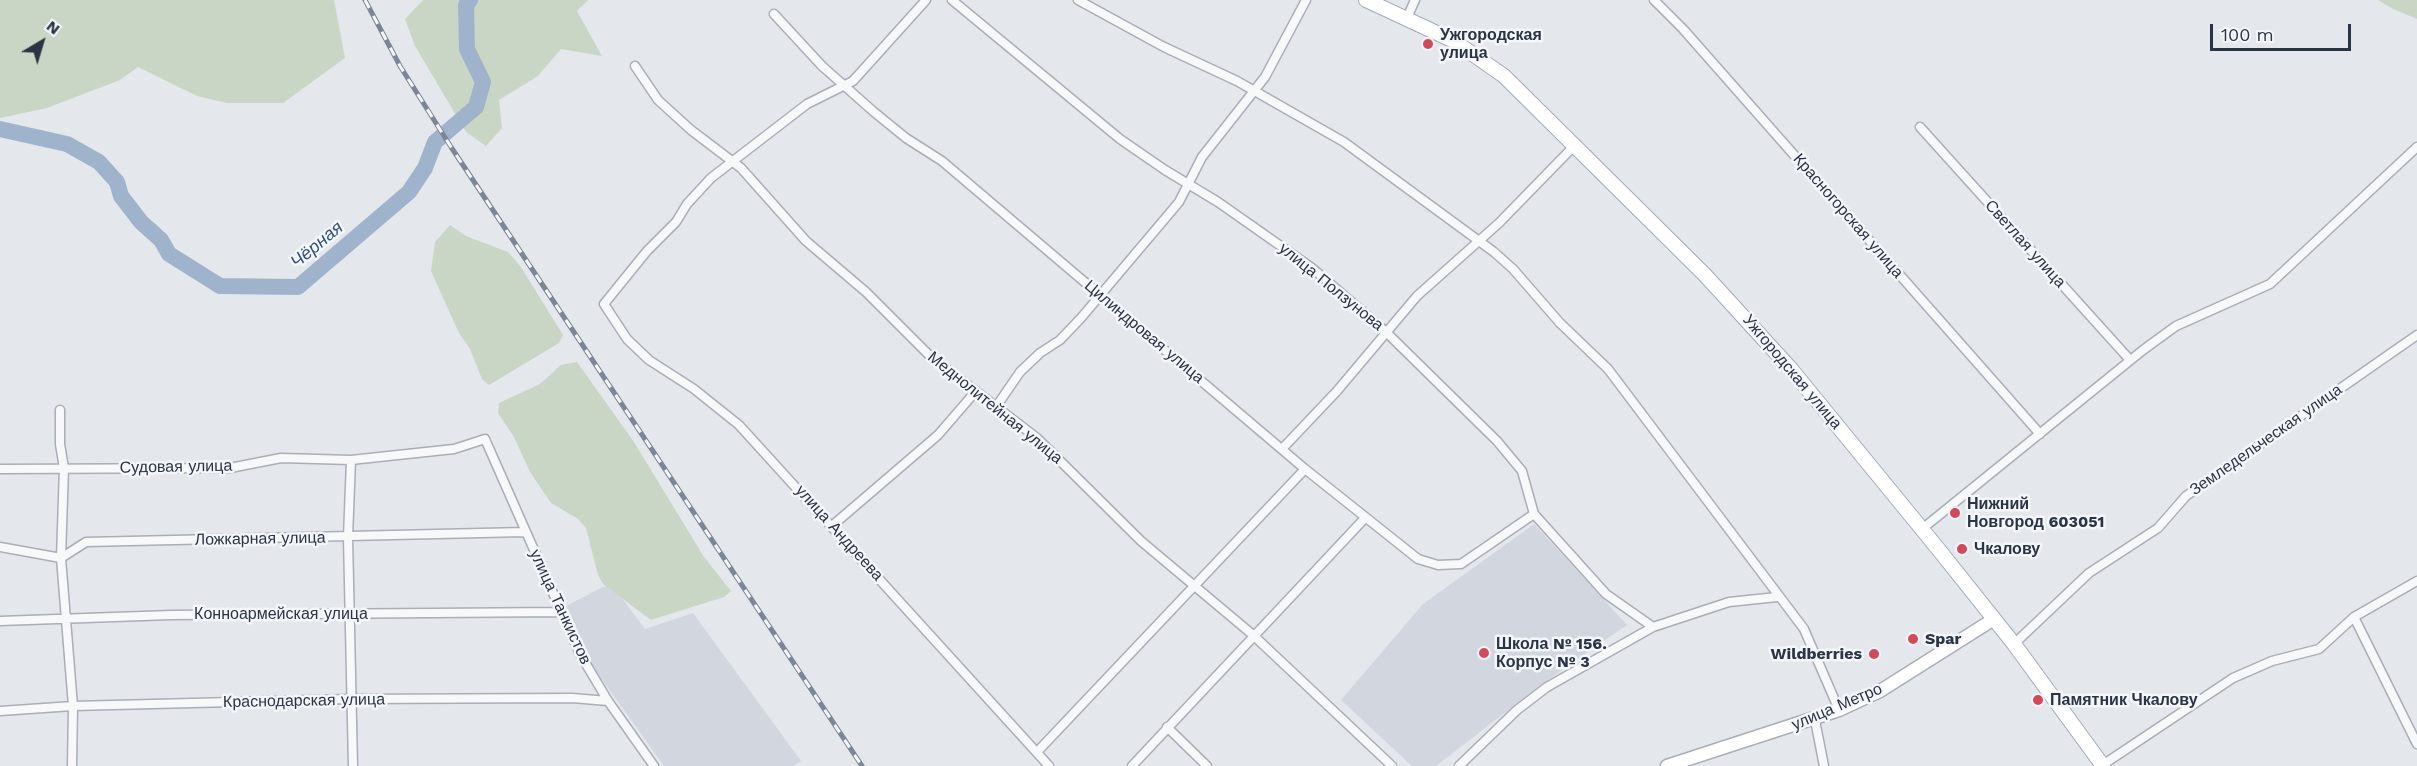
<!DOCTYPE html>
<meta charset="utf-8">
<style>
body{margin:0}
#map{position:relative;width:2417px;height:766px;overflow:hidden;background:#e4e7ec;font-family:"Work Sans",sans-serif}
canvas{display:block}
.north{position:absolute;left:12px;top:12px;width:60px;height:60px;-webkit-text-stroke:4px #f4f6f9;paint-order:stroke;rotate:38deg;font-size:16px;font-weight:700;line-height:24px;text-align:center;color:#2b3445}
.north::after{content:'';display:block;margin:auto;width:21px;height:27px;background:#2b3445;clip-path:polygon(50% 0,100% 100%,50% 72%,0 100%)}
.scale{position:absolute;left:2210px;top:24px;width:141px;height:27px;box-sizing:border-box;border:3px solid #2b3445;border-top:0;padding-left:8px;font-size:18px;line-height:21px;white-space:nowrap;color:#2b3445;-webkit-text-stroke:4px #f4f6f9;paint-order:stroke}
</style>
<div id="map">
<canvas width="2417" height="766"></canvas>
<div class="north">N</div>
<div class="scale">100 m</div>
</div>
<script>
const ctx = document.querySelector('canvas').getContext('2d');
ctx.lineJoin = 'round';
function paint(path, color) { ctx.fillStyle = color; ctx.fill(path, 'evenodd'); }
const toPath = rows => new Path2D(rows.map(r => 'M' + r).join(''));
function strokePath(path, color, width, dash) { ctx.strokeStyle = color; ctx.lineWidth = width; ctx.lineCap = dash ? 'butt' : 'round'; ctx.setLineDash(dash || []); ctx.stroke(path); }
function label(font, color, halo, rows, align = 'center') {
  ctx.font = font + ' "Work Sans",sans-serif'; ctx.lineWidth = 5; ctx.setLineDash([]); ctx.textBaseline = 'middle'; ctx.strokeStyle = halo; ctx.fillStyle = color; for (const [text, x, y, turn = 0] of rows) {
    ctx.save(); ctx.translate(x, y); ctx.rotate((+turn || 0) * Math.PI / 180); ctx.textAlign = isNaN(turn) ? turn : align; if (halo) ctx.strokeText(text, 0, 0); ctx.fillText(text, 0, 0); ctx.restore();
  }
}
const built = toPath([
 [1534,524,1627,625,1546,681,1436,766,1412,766,1341,700,1423,604],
 [613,586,645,629,693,613,801,761,793,766,664,766,583,653,566,606,603,587]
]);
const green = toPath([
 [0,0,334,0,345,58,283,103,227,103,197,96,138,67,120,80,47,108,0,118],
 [423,0,588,0,577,11,602,56,561,49,538,76,499,100,502,128,486,146,466,132,415,46,405,19],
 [2378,0,2417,0,2417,19,2393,9],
 [450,225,466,236,508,252,521,267,563,335,559,343,489,385,482,379,470,349,459,333,431,271,435,242],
 [577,362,634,442,704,557,731,591,724,597,651,620,603,584,598,575,586,528,578,519,551,503,530,472,514,437,498,413,499,403,540,384,561,365]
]);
const river = toPath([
 [0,129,67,144,99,162,117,182,121,196,141,222,161,240,169,254,220,286,298,287,409,192,425,168,435,142,476,107,483,82,467,49,466,5,470,0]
]);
const street = toPath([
 [926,0,853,81,807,104,711,178,687,204,676,222,647,251,604,304,627,339,649,360,694,389,739,425,1049,766],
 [952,0,1120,139,1165,170,1218,202,1312,268,1386,332,1497,441,1522,471,1534,514,1606,594,1653,627],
 [1078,0,1164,47,1237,81,1344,142,1494,252,1513,269,1560,323,1608,369,1804,629,1839,710],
 [1654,0,1683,29,2040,434],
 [774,14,822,66,874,112,906,138,942,161,1305,469,1418,559,1438,565,1461,564,1534,514],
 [1407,18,1415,0],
 [635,66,658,100,691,130,741,168,806,241,866,292,930,356,1037,438,1141,541,1253,635,1392,766],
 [1920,127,2130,360],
 [996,407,1020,372,1040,353,1060,340,1081,318,1179,202,1202,157,1265,77,1306,0],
 [60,410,60,444,64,468,61,558,73,706,72,766],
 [1282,449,1337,391,1417,296,1499,223,1575,145],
 [0,469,230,468,281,458,351,460],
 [833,525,938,435,976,391],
 [1922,529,2143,350,2176,326,2270,284,2417,147],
 [0,547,61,558,86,542,525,532],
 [2354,617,2417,744],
 [0,621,171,615,563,612],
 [2014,644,2089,573,2158,528,2186,496,2417,335],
 [0,711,73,706,352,699,572,698,608,701],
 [1815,720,1824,766],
 [1167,727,1207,766],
 [1037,752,1305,469],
 [353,766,348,537,351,460,454,449,485,439,580,654,608,701,654,766],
 [1132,766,1365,518],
 [1459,766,1517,710,1547,687,1653,627,1729,602,1777,597],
 [2101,766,2233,678,2272,661,2319,649,2354,617,2417,581]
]);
const secondary = toPath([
 [1667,766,1839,710,1880,691,1994,619]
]);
const primary = toPath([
 [1366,0,1454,41,1504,76,1705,275,1791,369,1939,550,2014,644,2103,766]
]);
const rail = toPath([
 [365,0,400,66,451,147,862,766]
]);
const markers = [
 [1428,44,6,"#d1495b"],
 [1955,513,6,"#d1495b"],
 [1962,549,6,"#d1495b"],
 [1913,639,6,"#d1495b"],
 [1484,653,6,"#d1495b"],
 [1874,654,6,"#d1495b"],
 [2038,700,6,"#d1495b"]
];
const poiNames = [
 ["Ужгородская",1440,35],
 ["улица",1440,53],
 ["Нижний",1967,504],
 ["Новгород 603051",1967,522],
 ["Чкалову",1974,549],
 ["Spar",1925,639],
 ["Школа № 156.",1496,644],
 ["Корпус № 3",1496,662],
 ["Wildberries",1862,654,"right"],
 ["Памятник Чкалову",2050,700]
];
const streetNames = [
 ["Красногорская улица",1848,216,49],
 ["Светлая улица",2025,244,48],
 ["улица Ползунова",1331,287,39],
 ["Цилиндровая улица",1144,332,40],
 ["Ужгородская улица",1792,372,50],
 ["Меднолитейная улица",995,408,39],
 ["Земледельческая улица",2266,440,-35],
 ["Судовая улица",176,467,-1],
 ["улица Андреева",839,533,48],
 ["Ложкарная улица",260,539,-1],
 ["улица Танкистов",560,607,65],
 ["Конноармейская улица",281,614],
 ["Краснодарская улица",304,701,-1],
 ["улица Метро",1837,707,-23]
];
const waterNames = [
 ["Чёрная",317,245,-40]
];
paint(built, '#d2d6de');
paint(green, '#c9d6c5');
strokePath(river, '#9fb4cc', 16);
strokePath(street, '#a9aeb7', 11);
strokePath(secondary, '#a9aeb7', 15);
strokePath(primary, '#a3abb8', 16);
strokePath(street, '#f7f8fa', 8);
strokePath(secondary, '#fff', 12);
strokePath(primary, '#fff', 14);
strokePath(rail, '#7d8696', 5);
strokePath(rail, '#f4f6f9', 3, [9]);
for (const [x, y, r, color] of markers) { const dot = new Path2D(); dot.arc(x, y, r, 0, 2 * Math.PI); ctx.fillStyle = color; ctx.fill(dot); strokePath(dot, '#f4f6f9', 2); }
label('bold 16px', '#2b3445', '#f4f6f9', poiNames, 'left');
label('16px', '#2b3445', '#f4f6f9', streetNames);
label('italic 18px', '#34527a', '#f4f6f9', waterNames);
</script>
